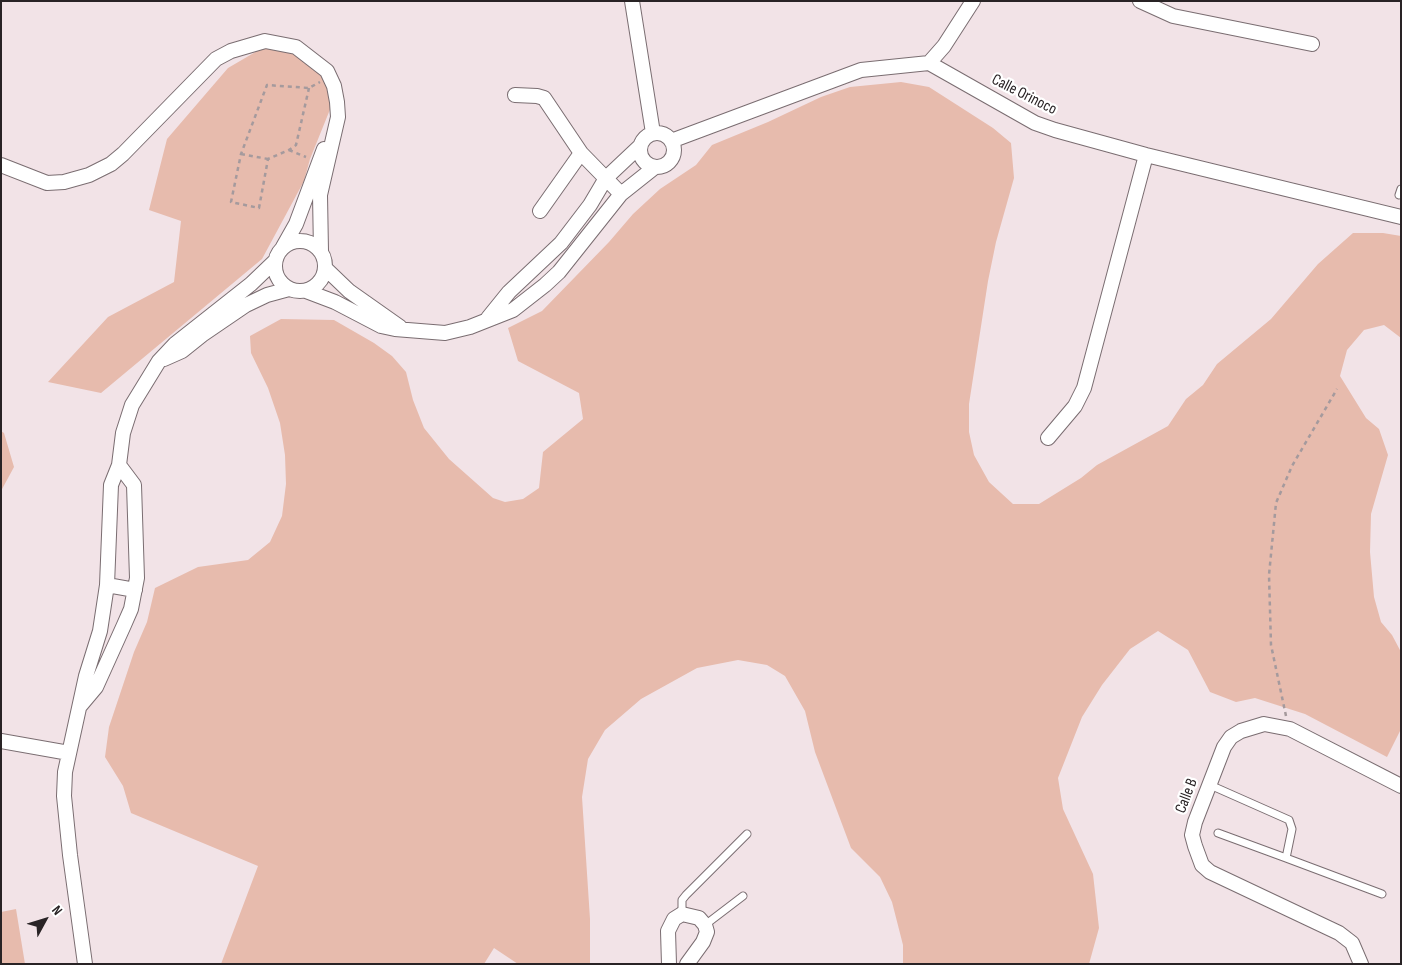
<!DOCTYPE html>
<style>
body{margin:0}
#map{position:relative;width:1402px;height:965px;overflow:hidden;background:#f2e3e7;font-family:"Sofia Sans Condensed",sans-serif}
canvas{display:block}
.frame{position:absolute;inset:0;border:2px solid #292325;pointer-events:none}
.north{position:absolute;left:20px;top:895px;width:50px;height:50px;-webkit-text-stroke:4px #fff;paint-order:stroke;rotate:51deg;font-size:14px;font-weight:700;line-height:20px;text-align:center;color:#292325}
.north::after{content:'';display:block;margin:auto;width:18px;height:22px;background:#292325;clip-path:polygon(50% 0,100% 100%,50% 72%,0 100%)}
</style>
<div id="map">
<canvas width="1402" height="965"></canvas>
<div class="frame"></div>
<div class="north">N</div>
</div>
<script>
const ctx = document.querySelector('canvas').getContext('2d');
ctx.lineJoin = 'round';
function paint(path, color) { ctx.fillStyle = color; ctx.fill(path, 'evenodd'); }
const toPath = rows => new Path2D(rows.map(r => 'M' + r).join(''));
function strokePath(path, color, width, dash) { ctx.strokeStyle = color; ctx.lineWidth = width; ctx.lineCap = dash ? 'butt' : 'round'; ctx.setLineDash(dash || []); ctx.stroke(path); }
function label(font, color, halo, rows, align = 'center') {
  ctx.font = font + ' "Sofia Sans Condensed",sans-serif'; ctx.lineWidth = 4.5; ctx.setLineDash([]); ctx.textBaseline = 'middle'; ctx.strokeStyle = halo; ctx.fillStyle = color; for (const [text, x, y, turn = 0] of rows) {
    ctx.save(); ctx.translate(x, y); ctx.rotate((+turn || 0) * Math.PI / 180); ctx.textAlign = isNaN(turn) ? turn : align; if (halo) ctx.strokeText(text, 0, 0); ctx.fillText(text, 0, 0); ctx.restore();
  }
}
const green = toPath([
 [264,47,289,49,316,66,329,86,331,107,310,159,304,181,262,259,101,393,48,382,108,317,174,282,181,221,149,210,167,139,228,68],
 [901,82,929,87,993,128,1011,143,1014,178,996,242,988,281,969,404,969,432,974,455,989,482,1013,504,1039,504,1081,478,1097,465,1168,426,1186,399,1203,385,1217,364,1271,319,1318,264,1353,233,1383,233,1401,236,1401,338,1384,325,1364,330,1347,350,1340,376,1366,418,1379,429,1388,455,1371,514,1370,552,1374,597,1381,622,1392,635,1401,652,1401,729,1387,757,1305,714,1255,698,1236,702,1210,692,1188,650,1158,631,1130,649,1102,685,1082,717,1058,778,1063,809,1093,874,1099,928,1089,964,903,964,903,945,892,902,880,877,851,848,815,752,805,711,785,676,767,665,738,660,697,668,641,699,605,730,588,759,582,797,590,919,590,964,518,964,494,948,484,964,221,964,258,866,131,813,123,786,105,757,109,727,134,652,147,622,155,588,198,567,248,560,270,542,282,516,286,484,285,455,280,423,268,388,251,353,250,336,281,319,334,320,374,343,392,356,406,372,413,400,424,428,449,459,493,498,505,502,523,499,539,488,543,452,583,419,579,393,518,361,508,328,542,311,609,242,633,214,660,189,696,165,712,145,768,122,821,97,850,87],
 [1,431,4,433,14,467,1,491],
 [16,909,25,964,1,964,1,912]
]);
const path = toPath([
 [309,88,296,145,289,150,268,159,259,208,231,202,241,154,267,85,309,88,320,82],
 [289,150,306,157],
 [241,154,268,159],
 [1286,716,1271,645,1269,575,1276,503,1292,466,1337,389]
]);
const service = toPath([
 [1399,195,1401,189],
 [1210,785,1289,820,1292,829,1286,858,1382,894],
 [1218,833,1286,858],
 [682,914,682,900,686,895,747,834],
 [705,925,743,896]
]);
const minor = toPath([
 [632,1,653,133],
 [1140,1,1173,16,1312,44],
 [929,63,944,46,973,1],
 [515,95,537,96,544,98,581,153],
 '640 150a17 17 0 1 1 34 0a17 17 0 1 1-34 0Z',
 [671,141,861,70,929,63,1035,123,1055,130,1146,155,1401,217],
 [1,165,47,183,64,182,89,175,111,164,123,154,216,59,231,51,265,41,296,47,327,71,334,86,337,102,338,117,320,195,321,251],
 [540,211,581,153,621,194],
 '275 266a25 25 0 1 1 50 0a25 25 0 1 1-50 0Z',
 [283,247,296,224,324,149],
 [325,268,349,291,400,327],
 [306,291,335,302,381,326,395,329,445,333,470,327,513,310,545,285,559,272,621,194,655,167],
 [488,318,509,292,561,243,590,205,606,178,640,146],
 [164,359,182,351,202,335,246,305,267,295,289,289],
 [1048,438,1075,406,1084,388,1146,155],
 [107,585,135,590],
 [80,706,96,687,124,625,131,609,137,578,134,485,119,465],
 [1,741,69,753],
 [85,964,70,855,64,796,65,772,86,676,100,631,107,585,111,485,119,465,123,433,132,405,159,361,175,344,251,284,275,261],
 [669,964,668,931,674,919,682,914,699,918,705,925,707,932,703,942,687,964],
 [1361,964,1352,943,1339,933,1210,872,1202,865,1195,846,1192,835,1195,822,1224,747,1231,737,1241,731,1264,724,1290,729,1401,786]
]);
const streetNames = [
 ["Calle Orinoco",1024,95,27],
 ["Calle B",1187,796,-69]
];
paint(green, '#e7bbad');
strokePath(service, '#7a6d71', 9);
strokePath(minor, '#7a6d71', 16);
strokePath(path, '#a59a9d', 2.5, [4, 4]);
strokePath(service, '#fff', 7);
strokePath(minor, '#fff', 14);
label('16px', '#292325', '#fff', streetNames);
</script>
